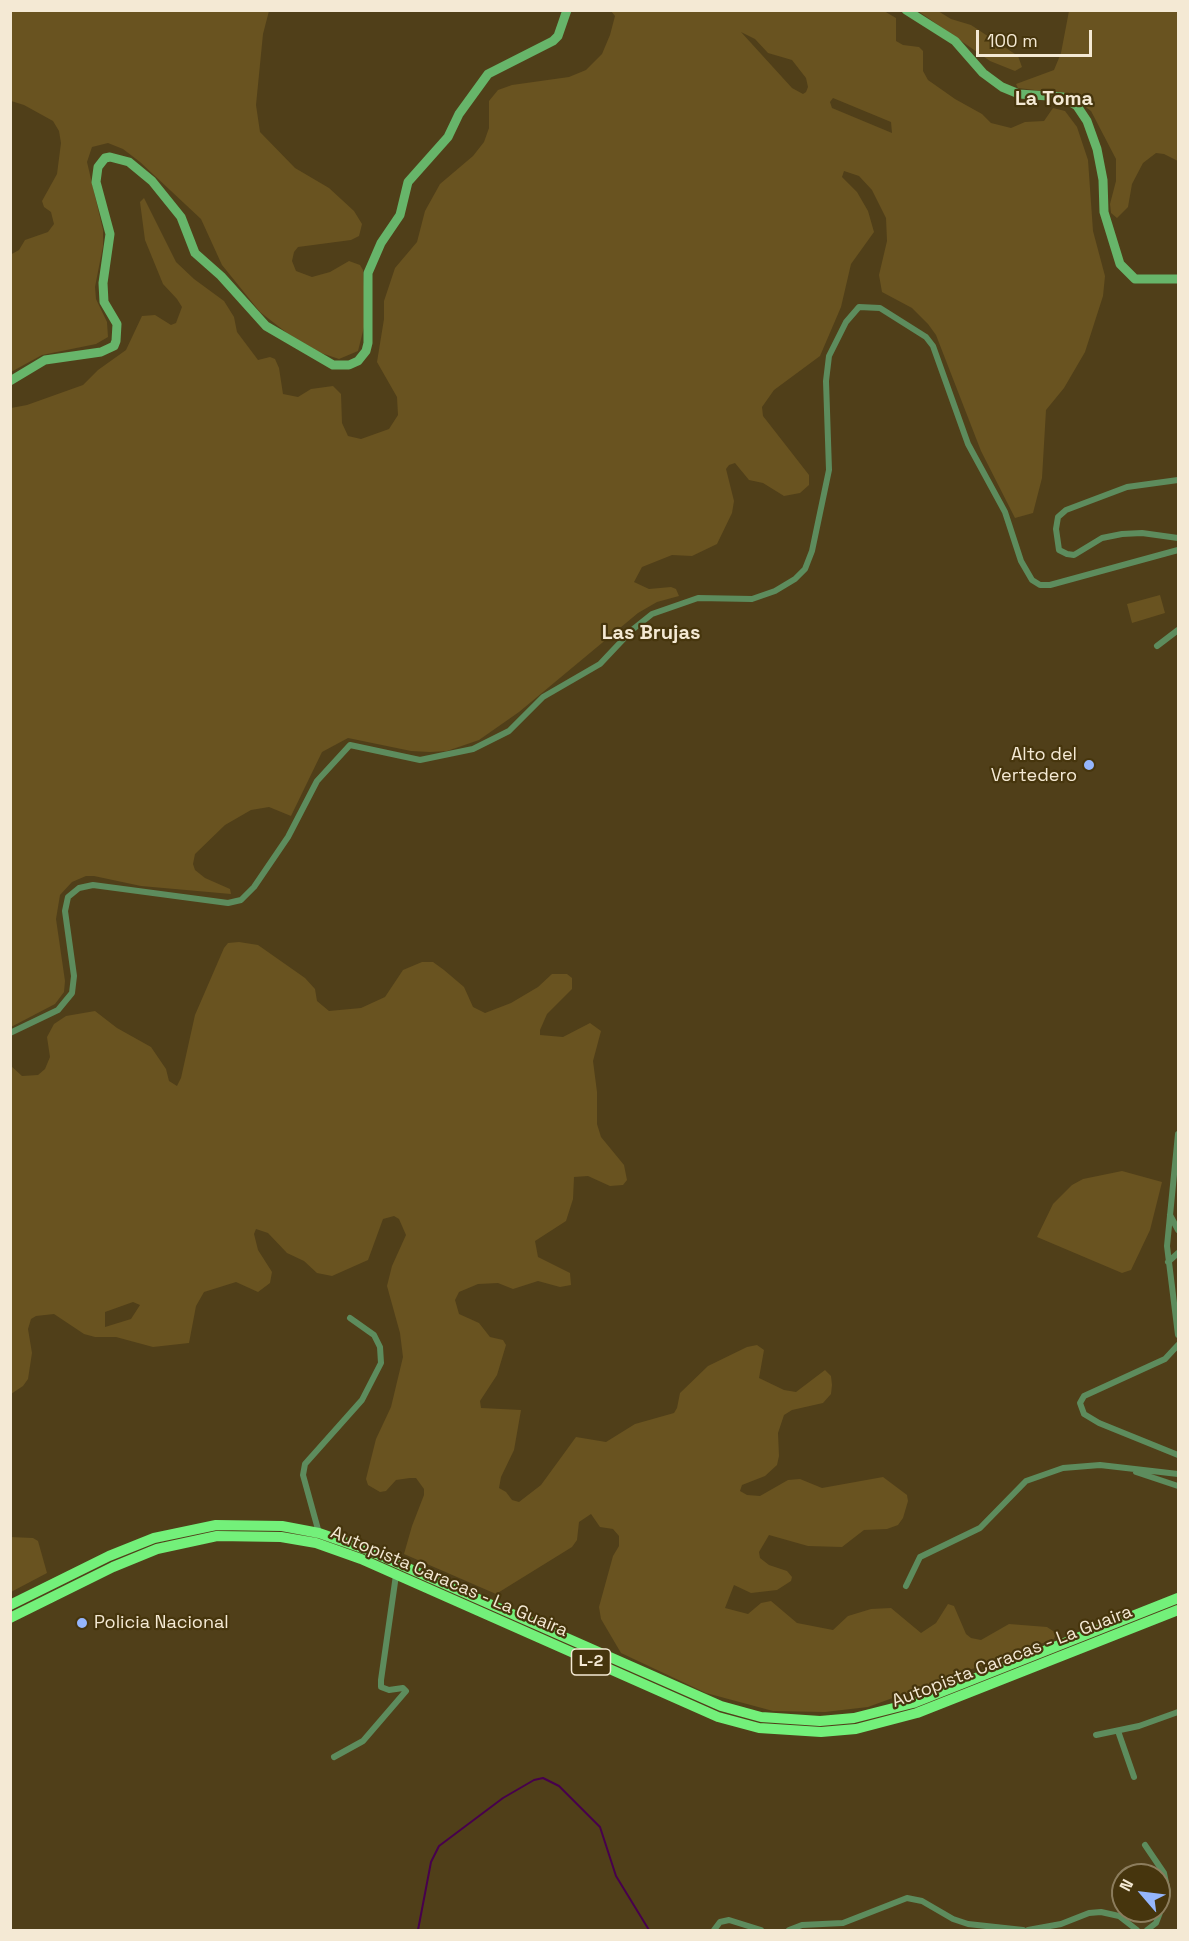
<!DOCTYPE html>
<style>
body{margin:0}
#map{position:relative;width:1189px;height:1941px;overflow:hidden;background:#503f19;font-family:"Space Grotesk",sans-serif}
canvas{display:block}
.frame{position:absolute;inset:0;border:12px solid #f4e9d4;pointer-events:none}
.north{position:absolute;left:1111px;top:1863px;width:60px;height:60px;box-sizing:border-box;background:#46350d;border:2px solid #8c7d5d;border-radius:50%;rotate:298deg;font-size:16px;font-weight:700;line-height:24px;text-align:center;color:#f4e9d4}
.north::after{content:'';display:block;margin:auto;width:21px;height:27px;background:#95b6fd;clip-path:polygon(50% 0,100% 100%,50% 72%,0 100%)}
.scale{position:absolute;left:976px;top:30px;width:116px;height:27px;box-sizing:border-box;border:3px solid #f4e9d4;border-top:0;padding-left:8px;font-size:18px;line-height:21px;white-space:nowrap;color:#f4e9d4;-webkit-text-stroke:4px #46350d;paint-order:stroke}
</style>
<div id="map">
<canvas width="1189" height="1941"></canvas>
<div class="frame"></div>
<div class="north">N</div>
<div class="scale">100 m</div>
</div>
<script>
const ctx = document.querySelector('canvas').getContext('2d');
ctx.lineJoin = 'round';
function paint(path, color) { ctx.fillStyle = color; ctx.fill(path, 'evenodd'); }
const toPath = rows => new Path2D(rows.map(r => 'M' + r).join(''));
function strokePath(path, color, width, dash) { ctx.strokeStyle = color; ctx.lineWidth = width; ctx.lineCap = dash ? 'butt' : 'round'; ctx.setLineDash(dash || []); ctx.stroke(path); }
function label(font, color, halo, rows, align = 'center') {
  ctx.font = font + ' "Space Grotesk",sans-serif'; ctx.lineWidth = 4.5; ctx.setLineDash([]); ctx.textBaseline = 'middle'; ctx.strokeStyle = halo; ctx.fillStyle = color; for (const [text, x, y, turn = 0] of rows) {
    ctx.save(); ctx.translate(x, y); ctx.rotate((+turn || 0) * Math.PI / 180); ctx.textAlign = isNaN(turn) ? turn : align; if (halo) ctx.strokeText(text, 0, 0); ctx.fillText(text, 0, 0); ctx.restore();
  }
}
const green = toPath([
 [11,11,269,11,263,34,256,105,260,132,295,168,329,188,354,211,362,224,359,236,351,240,298,247,294,252,292,261,296,271,312,277,330,272,349,261,360,265,363,270,366,319,358,351,339,359,321,353,287,333,260,312,222,265,201,219,140,162,123,149,108,143,92,147,87,162,103,230,103,246,95,287,96,299,107,322,108,337,96,344,42,355,11,372,10,255,19,250,25,240,48,232,54,224,51,212,44,207,42,201,57,174,61,143,59,131,53,121,24,105,11,101],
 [611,11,884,11,896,18,896,41,903,45,919,47,923,51,923,71,928,80,955,99,982,114,991,123,1011,128,1025,122,1044,121,1053,108,1065,111,1077,127,1088,160,1093,231,1105,276,1103,296,1085,352,1064,388,1046,410,1042,478,1033,513,1015,518,981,451,936,335,928,324,912,308,882,292,879,275,887,241,886,218,872,190,859,176,844,171,842,177,857,192,868,211,874,232,851,264,841,307,820,356,774,390,762,407,763,416,809,475,809,485,800,493,784,496,763,483,749,480,735,463,729,465,726,469,734,501,732,513,717,544,692,556,672,555,642,567,634,582,649,589,671,587,676,589,679,596,657,602,638,613,519,712,479,740,447,751,430,752,411,751,348,738,322,752,291,816,269,807,251,810,225,825,195,854,193,864,195,870,205,878,230,889,231,894,141,886,94,876,86,876,72,882,60,895,56,919,65,981,64,992,55,1004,11,1027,11,408,27,405,83,385,98,370,126,350,142,316,155,315,171,325,176,323,182,307,177,299,163,284,145,240,140,202,144,198,176,262,194,279,224,301,234,317,237,332,258,360,270,357,275,359,279,368,283,394,298,397,311,389,333,386,341,394,342,423,348,436,361,439,389,429,398,415,397,397,377,362,384,319,384,301,395,268,417,242,425,211,440,184,473,156,484,142,489,128,489,101,498,90,512,85,569,77,586,70,602,54,610,35,615,16],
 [741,32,755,39,768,53,792,60,806,78,808,87,806,92,803,94,792,88],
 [833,98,891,122,892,133,832,108,830,102],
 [918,11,938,11,951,19,971,25,1018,56,1022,67,1015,71,990,61],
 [1069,11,1178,11,1178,161,1164,154,1156,153,1143,163,1132,184,1128,207,1117,218,1111,213,1110,204,1116,181,1116,159,1091,111,1068,94,1018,88,1016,84,1054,70,1061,53],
 [1160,595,1165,613,1132,623,1127,604],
 [239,942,258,945,305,978,315,989,317,1001,329,1011,361,1008,385,997,403,970,422,962,433,962,444,970,464,987,473,1007,485,1013,511,1003,538,987,552,974,567,974,572,978,572,989,547,1014,540,1030,540,1035,563,1037,590,1023,601,1031,593,1061,597,1092,597,1124,601,1137,624,1165,627,1180,623,1185,610,1186,588,1176,574,1177,573,1199,566,1221,535,1241,538,1257,570,1273,571,1285,560,1287,538,1281,513,1289,498,1283,478,1284,459,1292,455,1300,459,1314,479,1323,490,1337,503,1340,506,1345,497,1375,480,1401,481,1408,521,1410,514,1450,501,1477,499,1488,506,1492,512,1500,519,1502,541,1485,576,1437,606,1442,635,1424,674,1413,677,1408,680,1393,708,1366,747,1347,757,1345,764,1350,759,1378,784,1390,796,1392,825,1370,831,1376,832,1385,831,1394,823,1403,792,1410,784,1415,778,1433,779,1456,777,1465,765,1476,742,1485,740,1491,747,1495,760,1496,788,1480,800,1479,822,1488,883,1477,907,1495,908,1501,903,1518,898,1525,887,1529,864,1530,842,1547,808,1546,769,1535,759,1552,760,1558,769,1565,787,1571,792,1577,791,1581,777,1590,751,1593,734,1585,725,1608,748,1614,761,1603,771,1601,797,1623,833,1630,848,1616,871,1609,891,1608,921,1633,936,1623,948,1604,954,1606,966,1634,971,1638,981,1640,1009,1624,1047,1627,1056,1633,1054,1639,868,1707,825,1712,773,1711,706,1693,621,1653,601,1619,599,1607,613,1556,619,1546,619,1536,613,1529,600,1527,591,1514,579,1522,577,1540,572,1547,496,1594,404,1554,412,1526,424,1495,424,1489,416,1478,410,1478,396,1480,386,1491,380,1492,368,1485,366,1479,376,1439,391,1407,403,1357,400,1333,387,1286,392,1266,406,1235,399,1219,394,1216,383,1219,368,1260,332,1276,317,1273,304,1261,287,1253,268,1233,256,1229,254,1234,258,1250,272,1272,270,1283,258,1292,236,1282,204,1292,196,1306,189,1343,153,1347,116,1337,95,1337,84,1334,54,1314,36,1316,31,1319,28,1329,32,1353,28,1379,23,1386,11,1394,11,1066,22,1076,38,1075,45,1069,50,1057,47,1037,54,1024,66,1016,95,1011,117,1028,151,1047,166,1069,169,1081,177,1086,181,1078,195,1015,224,948,228,943],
 [133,1302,140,1305,131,1319,105,1327,105,1312],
 [1122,1171,1162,1182,1150,1230,1131,1270,1122,1273,1037,1237,1053,1204,1072,1185,1083,1179],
 [10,1537,33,1538,38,1541,47,1573,11,1592]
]);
const stream = toPath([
 [418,1930,431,1862,439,1846,503,1798,534,1780,543,1778,559,1786,600,1827,616,1876,649,1930]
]);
const street = toPath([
 [1178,480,1127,487,1066,510,1058,517,1056,529,1059,550,1067,554,1074,555,1102,538,1122,534,1142,533,1178,538],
 [1157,646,1178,630],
 [10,1033,58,1010,72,993,74,976,65,911,68,897,79,888,93,885,228,903,241,900,254,887,288,837,317,781,350,745,420,760,473,749,509,731,543,697,600,664,632,630,652,614,698,598,752,599,775,591,795,579,805,569,812,551,829,470,826,381,829,356,846,322,859,307,880,308,926,337,933,346,968,444,1005,512,1021,561,1032,580,1040,585,1050,585,1178,550],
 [1178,1134,1167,1246,1178,1335],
 [1170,1215,1178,1230],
 [1168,1262,1178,1253],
 [1178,1345,1165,1359,1084,1396,1080,1403,1084,1414,1099,1423,1178,1455],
 [1136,1472,1178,1486],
 [319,1533,303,1475,305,1464,362,1400,381,1363,380,1347,374,1335,350,1318],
 [906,1586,920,1557,980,1528,1026,1481,1063,1468,1100,1465,1178,1474],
 [1118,1731,1134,1777],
 [1096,1735,1139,1726,1178,1712],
 [334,1757,363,1741,406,1691,403,1688,389,1690,381,1687,381,1680,396,1575],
 [1145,1845,1164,1873,1168,1892,1156,1923,1147,1930],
 [714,1930,720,1922,729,1920,761,1930],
 [789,1930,802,1925,843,1923,907,1898,922,1901,953,1919,968,1924,1023,1930],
 [1028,1930,1061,1924,1089,1913,1101,1912,1119,1916,1137,1930]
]);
const secondary = toPath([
 [906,10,955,41,983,73,1002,87,1019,94,1063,97,1077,106,1087,121,1097,149,1103,180,1104,212,1120,264,1135,279,1178,279],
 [10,381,45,360,101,352,114,346,116,341,117,324,104,302,103,283,110,234,96,182,98,167,105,158,110,157,129,162,152,181,181,217,195,253,221,276,266,326,333,365,349,365,358,361,366,351,368,343,368,273,381,243,400,215,408,182,448,137,459,114,488,74,553,41,558,36,567,10]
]);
const highway = toPath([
 [10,1605,109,1556,154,1538,216,1525,282,1526,319,1533,365,1549,721,1706,761,1717,820,1721,854,1718,913,1703,1178,1598],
 [10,1618,113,1567,157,1549,217,1536,281,1537,316,1543,361,1559,718,1717,759,1728,821,1732,856,1729,917,1713,1178,1610]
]);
const markers = [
 [1089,765,6,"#95b6fd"],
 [82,1623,6,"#95b6fd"]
];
const shields = [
 [591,1662,39]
];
const shieldNames = [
 ["L-2",591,1662]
];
const poiNames = [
 ["Alto del",1077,755],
 ["Vertedero",1077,776],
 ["Policia Nacional",94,1623,"left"]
];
const streetNames = [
 ["Autopista Caracas - La Guaira",449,1582,23],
 ["Autopista Caracas - La Guaira",1012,1657,-21]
];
const neighbourhoodNames = [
 ["La Toma",1054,100],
 ["Las Brujas",651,634]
];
paint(green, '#695320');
strokePath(stream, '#47004d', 2);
strokePath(street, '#5d8c5d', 6);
strokePath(secondary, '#67b56a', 9);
strokePath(highway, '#73f07a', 10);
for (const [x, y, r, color] of markers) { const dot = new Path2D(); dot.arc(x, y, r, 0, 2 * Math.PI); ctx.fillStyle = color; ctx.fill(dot); strokePath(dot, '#46350d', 2); }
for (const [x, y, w] of shields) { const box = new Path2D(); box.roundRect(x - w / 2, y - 13, w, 26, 4.5); ctx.fillStyle = '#46350d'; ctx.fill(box); strokePath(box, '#f4e9d4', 1.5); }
label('bold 16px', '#f4e9d4', null, shieldNames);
label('18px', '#f4e9d4', '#46350d', poiNames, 'right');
label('18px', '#f4e9d4', '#46350d', streetNames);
label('bold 20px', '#f4e9d4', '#46350d', neighbourhoodNames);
</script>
